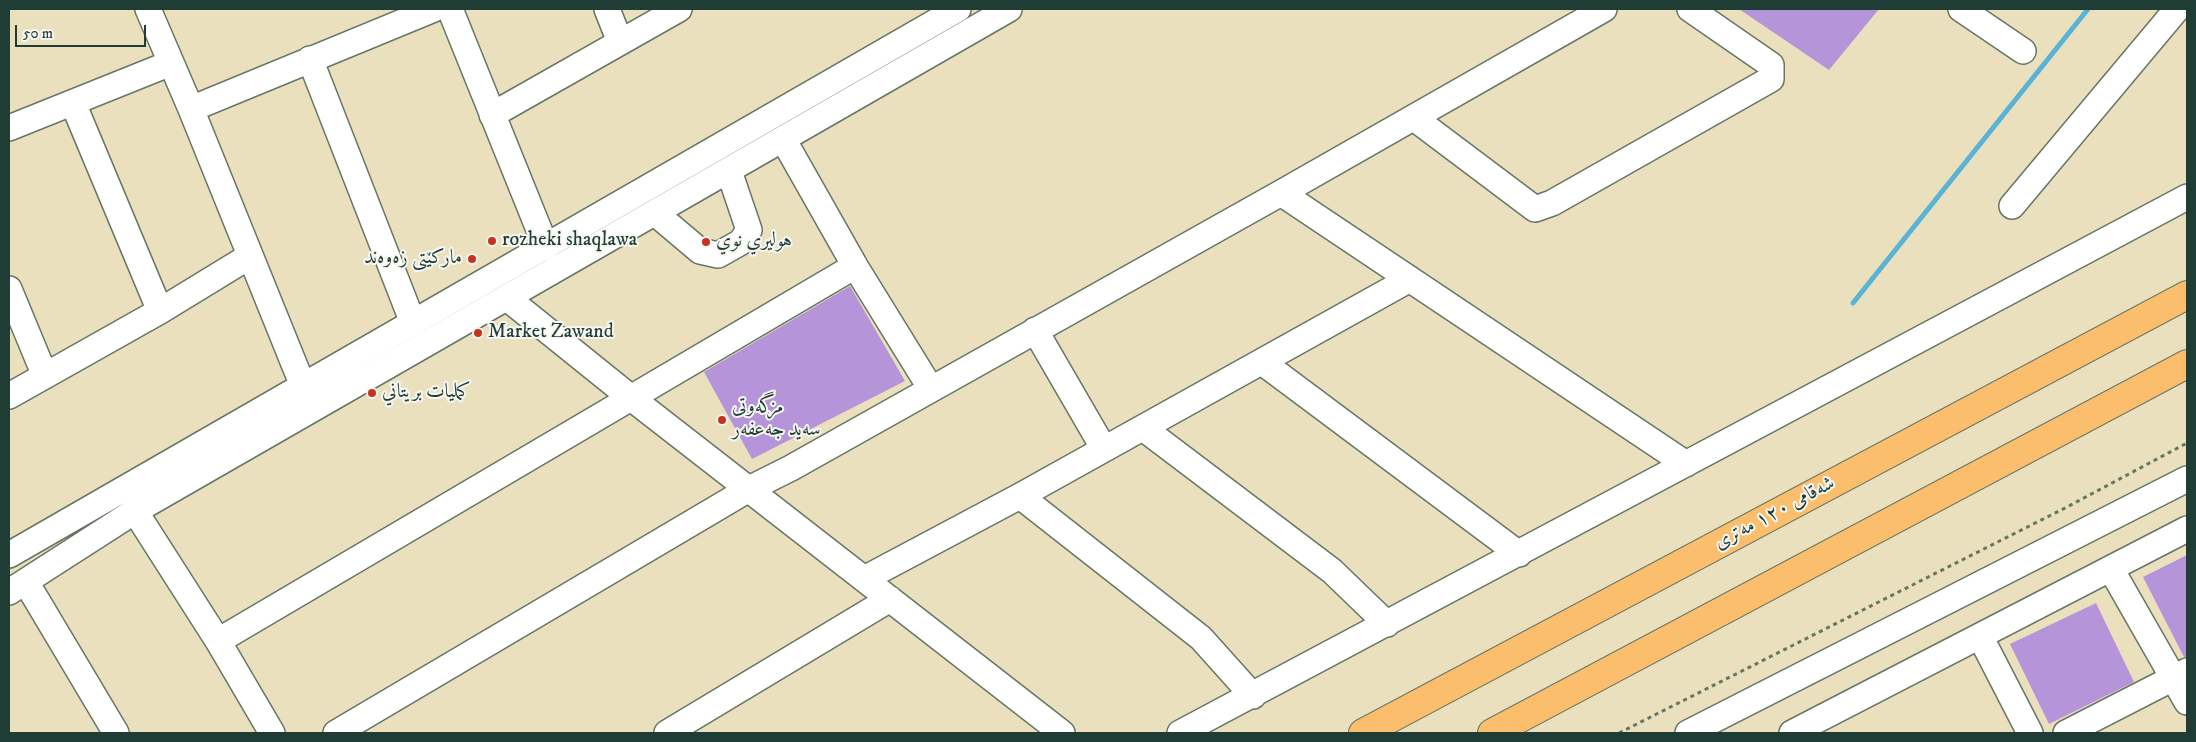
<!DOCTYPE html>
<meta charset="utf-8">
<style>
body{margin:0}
#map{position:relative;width:2196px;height:742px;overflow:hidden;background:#eae0bd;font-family:"IM FELL DW Pica",serif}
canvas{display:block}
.frame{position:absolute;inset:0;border:10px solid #1f3d34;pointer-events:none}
.scale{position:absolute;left:15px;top:25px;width:131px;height:22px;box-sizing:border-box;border:2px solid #1f3d34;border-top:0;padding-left:6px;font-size:15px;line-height:18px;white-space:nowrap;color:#1f3d34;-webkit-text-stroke:4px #f6f6f2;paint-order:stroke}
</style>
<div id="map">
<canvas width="2196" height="742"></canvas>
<div class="frame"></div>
<div class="scale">50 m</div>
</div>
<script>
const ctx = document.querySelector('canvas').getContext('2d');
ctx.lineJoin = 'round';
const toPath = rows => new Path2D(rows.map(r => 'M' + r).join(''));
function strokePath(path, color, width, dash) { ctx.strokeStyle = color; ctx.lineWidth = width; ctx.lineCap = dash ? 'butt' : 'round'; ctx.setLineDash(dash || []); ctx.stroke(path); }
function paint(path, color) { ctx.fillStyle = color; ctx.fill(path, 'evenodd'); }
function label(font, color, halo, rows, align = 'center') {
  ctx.font = font + ' "IM FELL DW Pica",Amiri,serif'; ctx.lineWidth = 4; ctx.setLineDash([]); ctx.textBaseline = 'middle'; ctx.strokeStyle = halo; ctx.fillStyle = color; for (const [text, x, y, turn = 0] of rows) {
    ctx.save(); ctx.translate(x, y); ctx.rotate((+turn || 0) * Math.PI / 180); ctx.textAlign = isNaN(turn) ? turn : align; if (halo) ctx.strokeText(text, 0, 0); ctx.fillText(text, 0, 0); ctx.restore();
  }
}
const stream = toPath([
 [1853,303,2088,9]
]);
const building = toPath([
 [1739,9,1879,9,1829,70],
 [850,286,905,381,752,459,704,372],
 [2187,555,2187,657,2184,657,2143,577],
 [2096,603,2134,682,2049,724,2010,644]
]);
const path = toPath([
 [1619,733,2067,507,2187,443]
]);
const minor = toPath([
 [148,9,191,109,303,386],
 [450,9,546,247],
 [607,9,620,42],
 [1961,9,2023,51],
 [310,59,413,323],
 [73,103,160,311],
 [191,109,434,9],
 [492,115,679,9],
 [1414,118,1535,209,1552,203,1771,79,1771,65,1690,9],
 [9,128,171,63],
 [783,139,855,266,931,389],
 [1281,193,1686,464],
 [2012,206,2177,9],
 [655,213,700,251,718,255,741,242,749,230,729,171],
 [9,289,45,376],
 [507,298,630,397,1062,733],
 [1035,330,1104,449],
 [1262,362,1519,554],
 [9,396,160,311,250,256],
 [1143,428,1332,571,1387,624],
 [1020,496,1201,638,1253,696],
 [135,511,218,641,272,733],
 [9,555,958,9],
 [2111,569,2187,702],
 [864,579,1020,496,1410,279],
 [26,582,116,733],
 [9,592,135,511,1009,9],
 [1980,636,2030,733],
 [218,641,855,266],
 [336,733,749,489,791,468,1281,193,1604,9],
 [667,733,890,599],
 [1180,733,2187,197],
 [1688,733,2187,479],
 [1792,733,2187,529],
 [2066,733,2187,671]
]);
const highway = toPath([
 [1363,733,2187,295],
 [1492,733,2187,364]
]);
const markers = [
 [492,241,5,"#c8321e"],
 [706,242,5,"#c8321e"],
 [472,259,5,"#c8321e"],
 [478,333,5,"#c8321e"],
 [372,393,5,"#c8321e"],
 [722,420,5,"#c8321e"]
];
const poiNames = [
 ["rozheki shaqlawa",502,241],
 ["هوليري نوي",716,242],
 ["مارکێتی زەوەند",462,259,"right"],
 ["Market Zawand",488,333],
 ["كمليات بريتاني",382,393],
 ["مزگەوتی",732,408],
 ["سەید جەعفەر",732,431]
];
const streetNames = [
 ["شەقامی ١٢٠ مەتری",1775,514,-28]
];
strokePath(stream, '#59b3d6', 5);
paint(building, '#b594d9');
strokePath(minor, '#667664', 28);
strokePath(highway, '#667664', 30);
strokePath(path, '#667664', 3, [4, 4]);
strokePath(minor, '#fff', 25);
strokePath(highway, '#fabe6d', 28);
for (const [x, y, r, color] of markers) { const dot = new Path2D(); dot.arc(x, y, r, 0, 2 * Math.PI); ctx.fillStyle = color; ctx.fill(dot); strokePath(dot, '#f6f6f2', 2); }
label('20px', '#1f3d34', '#f6f6f2', poiNames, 'left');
label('20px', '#1f3d34', '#f6f6f2', streetNames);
</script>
